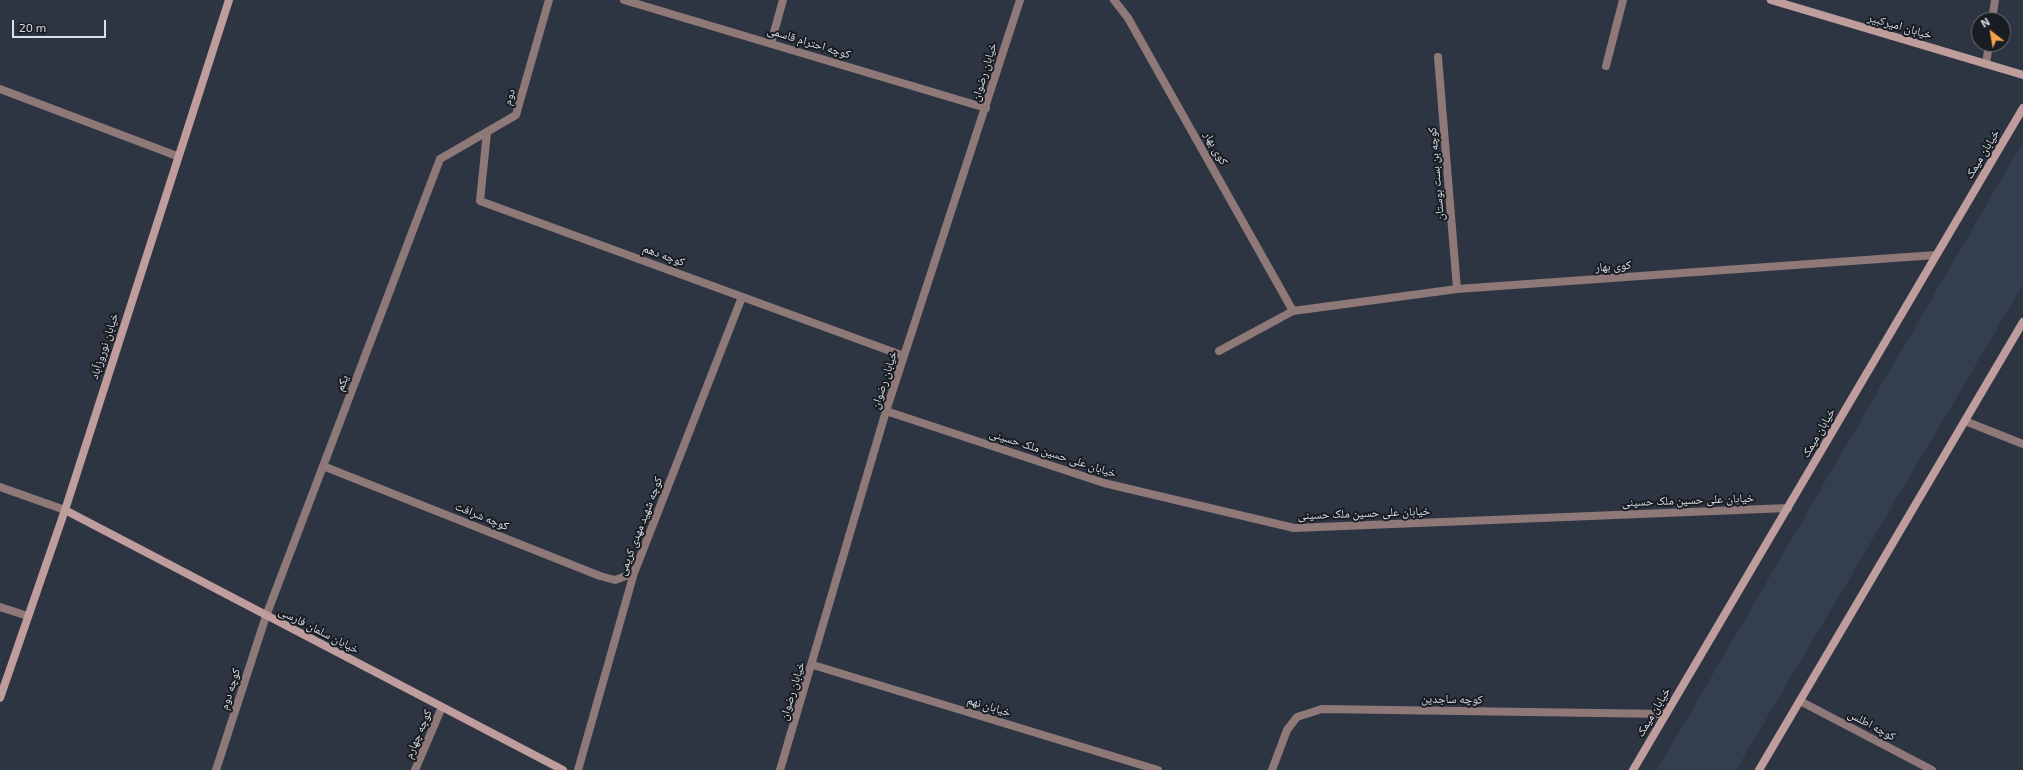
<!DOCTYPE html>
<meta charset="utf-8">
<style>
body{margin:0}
#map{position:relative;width:2023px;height:770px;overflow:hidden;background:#2e3542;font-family:"Exo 2",sans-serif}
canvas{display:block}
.north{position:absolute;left:1971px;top:12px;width:40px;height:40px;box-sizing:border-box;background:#191d23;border:1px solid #676b72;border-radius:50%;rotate:329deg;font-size:11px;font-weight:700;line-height:16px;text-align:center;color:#dbdfe8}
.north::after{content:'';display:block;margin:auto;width:14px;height:18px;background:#f9a04d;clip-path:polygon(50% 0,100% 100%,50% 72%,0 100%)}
.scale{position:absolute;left:12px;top:20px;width:94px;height:18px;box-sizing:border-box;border:2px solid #dbdfe8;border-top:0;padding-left:5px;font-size:12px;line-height:14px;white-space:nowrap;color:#dbdfe8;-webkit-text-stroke:3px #191d23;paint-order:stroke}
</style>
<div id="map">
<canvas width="2023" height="770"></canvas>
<div class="north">N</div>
<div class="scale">20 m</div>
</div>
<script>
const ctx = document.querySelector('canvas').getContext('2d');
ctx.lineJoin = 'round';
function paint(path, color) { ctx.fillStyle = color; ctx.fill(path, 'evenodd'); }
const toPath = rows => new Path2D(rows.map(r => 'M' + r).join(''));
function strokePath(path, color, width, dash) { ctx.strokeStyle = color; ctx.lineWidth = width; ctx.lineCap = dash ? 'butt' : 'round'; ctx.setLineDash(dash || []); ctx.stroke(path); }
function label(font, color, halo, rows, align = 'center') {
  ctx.font = font + ' "Exo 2","Noto Naskh Arabic",sans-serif'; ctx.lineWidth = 4; ctx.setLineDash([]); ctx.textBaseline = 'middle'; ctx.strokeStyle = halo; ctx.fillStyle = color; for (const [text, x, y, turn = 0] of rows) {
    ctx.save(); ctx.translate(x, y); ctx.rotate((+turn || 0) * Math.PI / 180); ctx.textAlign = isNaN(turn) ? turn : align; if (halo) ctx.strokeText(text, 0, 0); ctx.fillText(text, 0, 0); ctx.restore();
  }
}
const built = toPath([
 [2023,142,2023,285,1736,770,1657,770]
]);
const street = toPath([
 [624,0,986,108],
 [1114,0,1128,18,1293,311],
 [1992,20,1995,0],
 [771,43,783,0],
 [1438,57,1457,289],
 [1986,64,1989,44],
 [1606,66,1623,0],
 [0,89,177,156],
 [487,132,480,201,904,356],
 [1219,351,1293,311,1457,289,1936,255],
 [886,411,1104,483,1294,528,1788,508],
 [1965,421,2023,444],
 [323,466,600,576,615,580,634,573],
 [0,487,65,510],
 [0,607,28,616],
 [813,665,1158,770],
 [1800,701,1932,770],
 [216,770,266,616,440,159,516,115,549,0],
 [415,770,442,707],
 [578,770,634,573,742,297],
 [780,770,886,411,1020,0],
 [1272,770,1287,730,1297,717,1322,709,1666,714]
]);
const secondary = toPath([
 [1771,0,2023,75],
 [65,510,563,770],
 [0,698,65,510,229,0],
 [1633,770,2023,108],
 [1759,770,2023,322]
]);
const streetNames = [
 ["خیابان امیرکبیر",1900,26,16],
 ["کوچه احترام قاسمی",809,42,17],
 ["خیابان رضوان",984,72,-73],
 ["دوم",509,97,-74],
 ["کوی بهار",1216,148,61],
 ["خیابان میمک",1982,154,-59],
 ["کوچه بن بست بوستان",1436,174,-95],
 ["کوچه دهم",664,255,20],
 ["کوی بهار",1613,266,-4],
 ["خیابان نوروزآباد",104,346,-72],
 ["خیابان رضوان",884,380,-72],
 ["یکم",342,383,-69],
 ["خیابان میمک",1818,433,-60],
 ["خیابان علی حسین ملک حسینی",1053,453,18],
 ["خیابان علی حسین ملک حسینی",1688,500,-2],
 ["خیابان علی حسین ملک حسینی",1364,513,-2],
 ["کوچه شرافت",482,516,22],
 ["کوچه شهید مهدی کریمی",640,526,-69],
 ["خیابان سلمان فارسی",319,630,27],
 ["کوچه دوم",230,689,-72],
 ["خیابان رضوان",792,691,-73],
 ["کوچه ساجدین",1452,699,1],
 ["خیابان نهم",989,706,17],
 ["خیابان میمک",1653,712,-59],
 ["کوچه اطلس",1872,725,28],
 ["کوچه چهارم",418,734,-67]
];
paint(built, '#343e51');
strokePath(street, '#8e7878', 8);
strokePath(secondary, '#c09d9d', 8);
label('12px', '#dbdfe8', '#191d23', streetNames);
</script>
